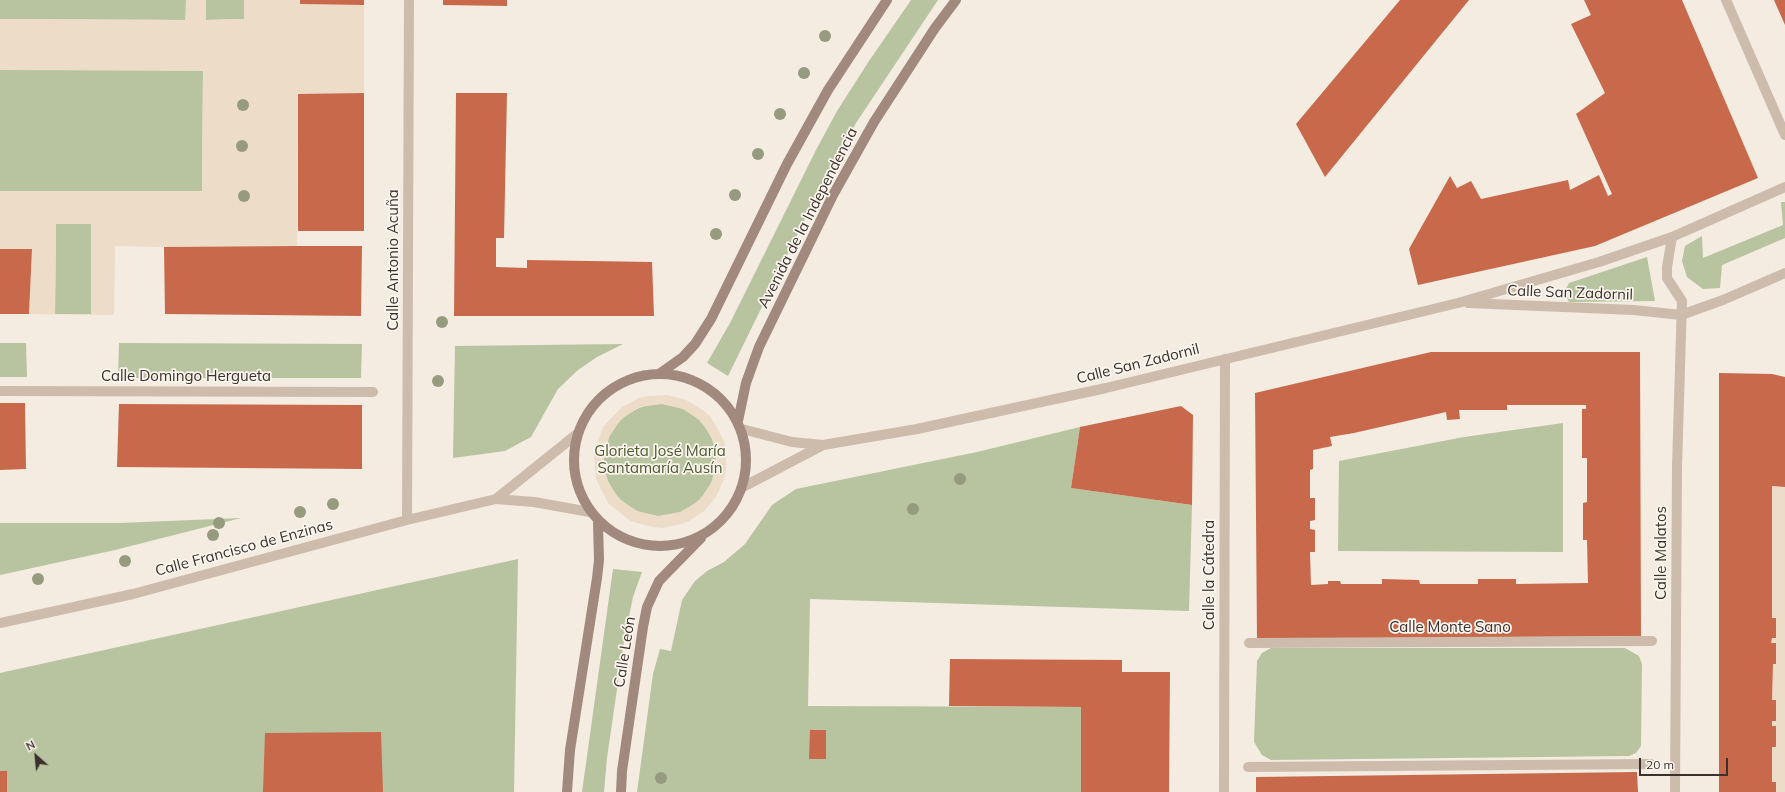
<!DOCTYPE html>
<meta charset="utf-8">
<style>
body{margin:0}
#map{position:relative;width:1785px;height:792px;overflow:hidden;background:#f4ebe1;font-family:Mulish,sans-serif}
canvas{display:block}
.north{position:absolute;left:16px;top:736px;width:40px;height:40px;-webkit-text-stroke:3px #fbf5ee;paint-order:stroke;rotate:333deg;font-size:11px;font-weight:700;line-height:16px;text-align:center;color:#3b302b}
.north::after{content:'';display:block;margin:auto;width:14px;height:18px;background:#3b302b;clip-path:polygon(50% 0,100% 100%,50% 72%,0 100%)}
.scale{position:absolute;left:1639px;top:758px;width:89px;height:18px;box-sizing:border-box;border:2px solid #3b302b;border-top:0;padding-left:5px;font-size:12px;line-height:14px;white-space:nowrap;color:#3b302b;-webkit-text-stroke:3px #fbf5ee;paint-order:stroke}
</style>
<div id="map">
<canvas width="1785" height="792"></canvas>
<div class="north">N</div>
<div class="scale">20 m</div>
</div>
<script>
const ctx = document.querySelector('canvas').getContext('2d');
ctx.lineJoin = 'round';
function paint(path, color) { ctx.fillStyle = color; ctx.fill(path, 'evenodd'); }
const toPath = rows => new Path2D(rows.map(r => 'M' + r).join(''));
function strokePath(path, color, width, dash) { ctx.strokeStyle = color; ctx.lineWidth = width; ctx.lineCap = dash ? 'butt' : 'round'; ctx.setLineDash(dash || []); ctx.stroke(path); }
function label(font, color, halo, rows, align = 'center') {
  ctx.font = font + ' Mulish,sans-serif'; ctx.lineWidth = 3.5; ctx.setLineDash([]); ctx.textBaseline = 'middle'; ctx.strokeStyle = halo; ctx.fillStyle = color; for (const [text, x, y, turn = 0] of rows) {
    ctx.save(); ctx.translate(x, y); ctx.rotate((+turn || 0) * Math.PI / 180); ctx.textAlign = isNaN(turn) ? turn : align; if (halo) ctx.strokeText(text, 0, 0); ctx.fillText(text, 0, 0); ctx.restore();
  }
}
const green = toPath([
 [0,0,186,0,186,20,0,19],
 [206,0,244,0,244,19,206,20],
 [911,0,938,0,856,123,807,215,728,376,707,363,730,323,816,150,837,111,869,61],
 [0,70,203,70,202,191,0,191],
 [1781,202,1785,202,1785,238,1722,265,1720,288,1703,289,1687,277,1682,261,1685,246,1702,236,1703,258,1783,225],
 [56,224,91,224,91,314,55,314],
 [1647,257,1655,301,1569,302,1564,292,1569,283],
 [0,343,26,343,27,377,0,377],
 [119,343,362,344,361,378,118,378],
 [623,344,597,357,578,370,558,389,531,437,505,451,453,458,455,346],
 '604 460a56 56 0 1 1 112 0a56 56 0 1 1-112 0Z',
 [1563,423,1563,552,1338,551,1339,461,1464,437],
 [1080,427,1071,488,1192,505,1189,611,810,599,808,706,1081,707,1081,792,637,792,653,674,660,649,671,651,682,600,695,581,707,571,724,562,745,544,772,505,796,489,977,452],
 [241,518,115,550,0,575,0,523,119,523],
 [518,559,514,792,0,792,0,673],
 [613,569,642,572,633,597,624,641,607,758,604,792,582,792],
 [1271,648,1625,648,1639,656,1642,664,1641,746,1636,753,1629,756,1271,760,1262,755,1254,742,1257,661,1262,653]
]);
const plaza = toPath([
 [186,0,206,0,206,20,244,19,244,0,300,0,300,4,364,5,364,93,298,95,297,246,164,247,115,246,114,315,29,314,32,249,0,249,0,191,202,191,203,71,0,70,0,19,185,20],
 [56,224,91,224,91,314,55,314],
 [667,395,686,400,703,410,710,416,715,424,724,441,726,451,726,470,724,479,716,497,704,511,689,521,681,524,663,528,654,527,637,523,629,520,608,503,596,479,594,453,603,427,622,407,639,398,648,396],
 [662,404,683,409,701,421,713,440,717,462,711,483,699,501,680,512,658,516,637,511,619,499,607,480,604,459,609,437,621,419,640,407],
 [1772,486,1785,487,1785,792,1776,792,1776,782,1772,782,1772,747,1776,746,1776,726,1772,726,1772,721,1776,721,1776,700,1772,700,1773,664,1776,664,1771,643,1772,638,1776,638,1776,618,1772,618]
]);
const building = toPath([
 [300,0,364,0,364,5,300,4],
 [443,0,507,0,507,6,443,5],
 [1400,0,1469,0,1325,177,1296,124],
 [1584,0,1682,0,1758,178,1595,246,1418,285,1409,249,1450,176,1457,188,1471,181,1481,199,1568,180,1570,190,1599,175,1608,196,1612,194,1576,114,1605,93,1571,24,1591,15],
 [1774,0,1785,0,1785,25],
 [364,93,364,231,298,231,298,94],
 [456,93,507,93,504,238,496,238,496,267,527,268,527,260,652,262,654,316,454,316],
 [297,246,362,246,361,316,165,314,164,247],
 [0,249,32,249,29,314,0,314],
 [1431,352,1640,352,1641,636,1257,639,1255,393],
 [1507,405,1586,405,1586,409,1582,409,1582,458,1587,458,1587,502,1583,503,1583,540,1587,540,1588,583,1516,584,1516,579,1478,579,1478,584,1420,584,1419,580,1382,579,1382,584,1341,584,1340,581,1328,581,1328,584,1311,585,1310,552,1315,552,1315,530,1310,529,1310,521,1315,520,1315,498,1310,498,1310,470,1313,469,1313,450,1332,446,1330,437,1354,433,1446,412,1447,420,1460,419,1459,410,1507,410],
 [1719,373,1772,374,1785,377,1785,487,1772,486,1772,618,1776,618,1776,638,1772,638,1771,643,1776,643,1776,664,1773,664,1772,700,1776,700,1776,721,1772,721,1772,726,1776,726,1776,747,1772,747,1772,782,1776,782,1776,792,1719,792],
 [0,403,25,403,26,469,0,470],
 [119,404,362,405,362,469,117,467],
 [1181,406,1193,415,1192,505,1071,488,1080,427],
 [950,659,1122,660,1122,672,1170,672,1169,792,1081,792,1081,707,949,706],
 [810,730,826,730,826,759,809,759],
 [381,732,383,792,263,792,265,733],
 [0,771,7,771,7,792,0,792],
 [1637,772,1638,792,1256,792,1256,777]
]);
const pedestrian = toPath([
 [0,391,373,392],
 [1249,643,1652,641],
 [1248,767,1651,764]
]);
const minor = toPath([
 [1726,0,1785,135],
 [1672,237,1667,267,1667,278,1682,301,1677,467,1675,792],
 [1468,303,1634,310,1681,315,1723,300,1785,273],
 [742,429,792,442,823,445,917,429,1106,388,1458,303,1599,262,1672,237,1785,187],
 [743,487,823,445],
 [496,499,577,434],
 [407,520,409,0],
 [0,623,133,594,407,520,496,499,534,502,590,512],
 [1224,792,1225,359]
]);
const secondary = toPath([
 '574 460a86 86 0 1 1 172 0a86 86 0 1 1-172 0Z',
 [659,374,683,357,695,344,711,319,787,164,828,90,887,0],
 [738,421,746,383,759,347,833,195,874,122,935,28,956,0],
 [567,792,570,750,597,578,599,560,598,523],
 [621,792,622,771,643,627,647,607,659,581,701,538]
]);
const trees = [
 [825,36],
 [804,73],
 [243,105],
 [780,114],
 [242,146],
 [758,154],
 [735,195],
 [244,196],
 [716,234],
 [442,322],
 [438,381],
 [960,479],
 [333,504],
 [913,509],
 [300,512],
 [219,523],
 [213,535],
 [125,561],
 [38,579],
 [661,778]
];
const streetNames = [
 ["Avenida de la Independencia",808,218,-63],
 ["Calle Antonio Acuña",393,260,-90],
 ["Calle San Zadornil",1570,293,2],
 ["Calle San Zadornil",1138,364,-14],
 ["Calle Domingo Hergueta",186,376],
 ["Calle Francisco de Enzinas",244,548,-15],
 ["Calle Malatos",1661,553,-90],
 ["Calle la Cátedra",1209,575,-90],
 ["Calle Monte Sano",1450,627],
 ["Calle León",625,652,-81]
];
const parkNames = [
 ["Glorieta José María",660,451],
 ["Santamaría Ausín",660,468]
];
paint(green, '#b8c4a0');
paint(plaza, '#ecdcc8');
paint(building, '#c8694b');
strokePath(pedestrian, '#cdbbac', 10);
strokePath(minor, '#cdbbac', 10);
strokePath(secondary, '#a18a7d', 10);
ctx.fillStyle = '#969b7f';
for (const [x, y] of trees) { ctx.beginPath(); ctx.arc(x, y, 6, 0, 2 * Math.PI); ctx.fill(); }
label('15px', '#3b302b', '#fbf5ee', streetNames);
label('15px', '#4a5a2e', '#fbf5ee', parkNames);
</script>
